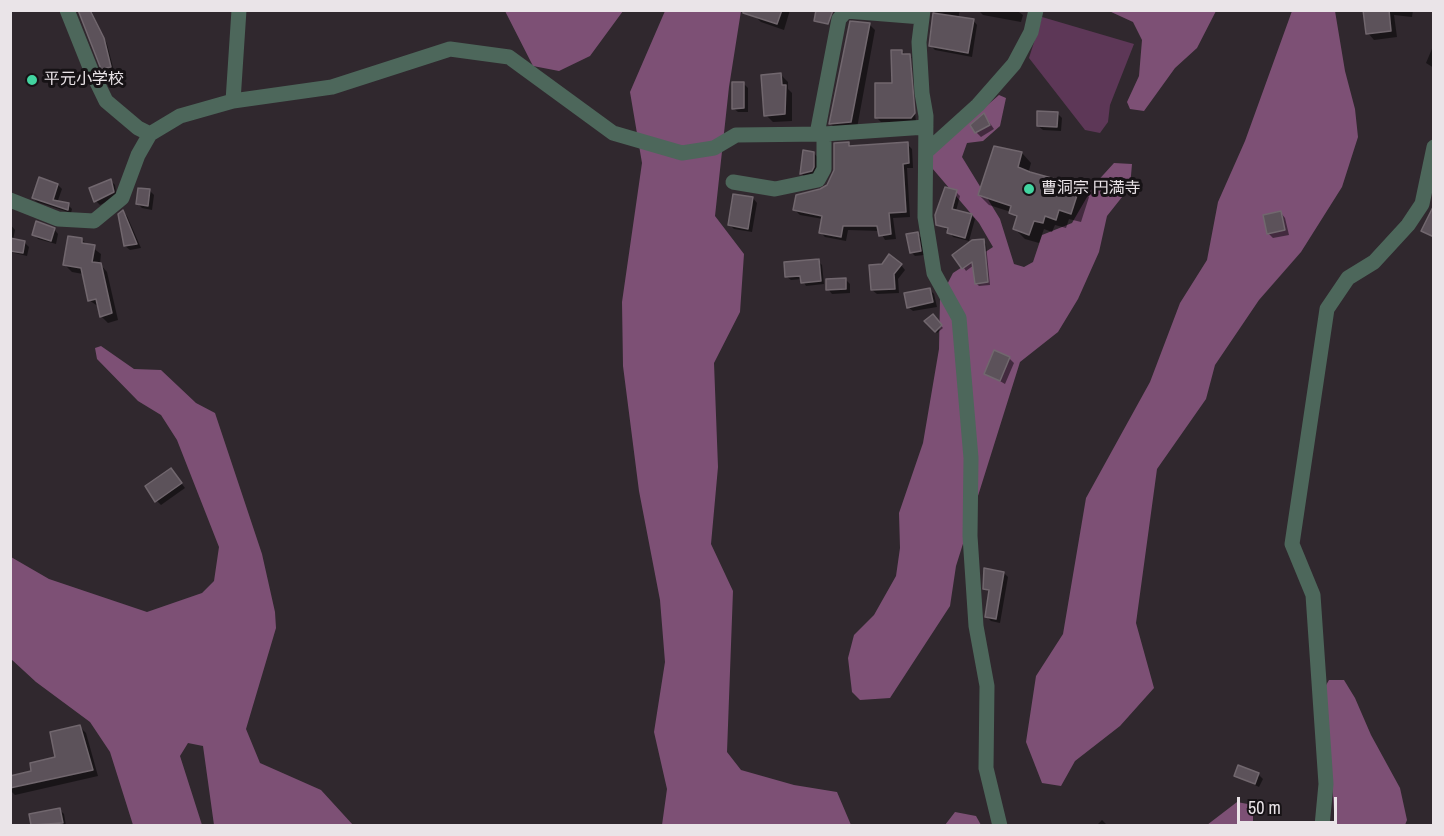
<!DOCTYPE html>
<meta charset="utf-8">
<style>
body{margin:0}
#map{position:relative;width:1444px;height:836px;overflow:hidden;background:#30282e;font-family:"Archivo Narrow",sans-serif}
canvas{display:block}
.frame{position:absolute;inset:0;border:12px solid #eae4e8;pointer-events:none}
.scale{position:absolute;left:1237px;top:797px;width:100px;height:27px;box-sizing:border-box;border:3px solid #eae4e8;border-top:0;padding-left:8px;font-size:18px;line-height:21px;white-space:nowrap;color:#eae4e8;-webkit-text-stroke:4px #161215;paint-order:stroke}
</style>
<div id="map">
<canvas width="1444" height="836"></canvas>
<div class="frame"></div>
<div class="scale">50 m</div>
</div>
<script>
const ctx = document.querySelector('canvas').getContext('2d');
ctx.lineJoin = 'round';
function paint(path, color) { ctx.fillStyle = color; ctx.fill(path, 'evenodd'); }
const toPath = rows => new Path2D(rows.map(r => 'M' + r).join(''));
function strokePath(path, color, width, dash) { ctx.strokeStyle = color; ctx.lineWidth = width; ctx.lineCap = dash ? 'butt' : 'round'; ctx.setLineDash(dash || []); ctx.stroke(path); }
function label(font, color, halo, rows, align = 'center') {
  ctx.font = font + ' "Archivo Narrow","Noto Sans JP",sans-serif'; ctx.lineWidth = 6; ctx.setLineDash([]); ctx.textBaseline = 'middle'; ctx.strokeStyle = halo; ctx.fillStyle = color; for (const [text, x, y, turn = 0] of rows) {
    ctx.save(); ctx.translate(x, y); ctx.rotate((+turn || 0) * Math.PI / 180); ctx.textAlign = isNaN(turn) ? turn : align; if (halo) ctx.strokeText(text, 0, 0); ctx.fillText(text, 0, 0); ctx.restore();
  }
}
const green = toPath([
 [1042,17,1134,44,1110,105,1108,122,1100,133,1085,130,1029,58]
]);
const forest = toPath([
 [505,11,623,11,590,56,559,71,533,66],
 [665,11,741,11,729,87,715,216,744,254,740,312,714,363,718,467,711,544,733,591,727,752,741,770,794,785,837,792,851,825,662,825,667,789,654,732,665,662,660,600,639,491,623,366,622,302,642,163,630,92],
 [1109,11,1216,11,1197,48,1175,68,1144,111,1130,109,1127,102,1139,76,1142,40,1133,22],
 [1292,11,1335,11,1345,71,1355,109,1358,137,1342,187,1301,252,1259,300,1215,365,1206,399,1157,469,1136,623,1154,688,1120,726,1075,761,1061,786,1042,783,1026,742,1036,676,1063,634,1086,498,1150,382,1180,303,1207,260,1218,202,1245,141],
 [999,95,1006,98,1000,126,983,141,967,143,962,157,1000,219,1014,264,1024,267,1033,262,1042,235,1072,223,1094,185,1114,163,1132,164,1130,187,1107,216,1099,252,1078,299,1058,332,1020,362,956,566,950,606,890,698,860,700,852,692,848,658,854,635,874,615,896,576,900,548,899,513,923,443,939,349,940,298,953,273,993,247,979,223,932,168,932,153],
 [101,346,134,369,161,370,196,403,215,413,262,554,275,612,276,628,246,729,260,763,321,790,353,825,214,825,203,746,188,743,180,756,202,825,133,825,110,752,90,722,36,682,11,659,11,557,49,579,147,612,202,593,214,581,219,547,177,440,161,415,138,401,97,359,95,348],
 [1329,680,1344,680,1355,698,1371,735,1400,788,1407,820,1405,825,1335,825,1325,687],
 [1237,802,1253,805,1253,825,1207,825],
 [955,812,976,816,981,825,945,825]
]);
const shadow = toPath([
 [79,10,91,10,107,44,114,71,107,73,103,68],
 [756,10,790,10,784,30,761,22,755,16],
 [935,10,960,10,958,18,973,20,977,25,972,57,935,50,931,46],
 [1016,10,1023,15,1021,22,983,15,979,11],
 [1362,10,1413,10,1412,17,1394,15,1397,37,1374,40,1368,33,1365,14],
 [869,24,875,30,857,128,836,129,830,123],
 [1434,44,1434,68,1426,63],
 [901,51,912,58,909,58,916,122,881,122,876,117,894,84],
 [781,75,788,82,788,89,792,93,792,121,773,122,766,115],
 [743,83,748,88,748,112,738,112,733,108],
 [1057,113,1062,118,1061,131,1043,130,1038,126],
 [984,115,994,129,981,137,976,132],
 [849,144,853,147,907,144,912,149,913,168,907,168,910,217,893,218,896,239,885,240,880,231,848,230,846,241,825,237,820,232,823,219,800,215,795,210,828,186],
 [814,153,818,158,818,172,806,178,801,173],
 [1022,153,1031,163,1028,174,1080,187,1089,197,1081,222,1069,219,1066,228,1055,225,1052,232,1044,229,1039,243,1025,239,1015,229,1018,220,1011,212,989,205,979,195],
 [111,181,115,185,117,197,100,205,96,201],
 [58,185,62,189,57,203,68,205,72,209,71,213,37,202,33,198],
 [946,189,957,192,948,215,951,216,957,193,960,196,956,211,971,215,975,219,969,241,953,237,949,231,938,224,936,215],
 [150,191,154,195,152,210,142,208,138,204],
 [753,198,757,203,752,232,734,229,730,225],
 [123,212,127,216,141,248,130,250,125,246],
 [1281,213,1285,218,1289,235,1273,238,1268,233],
 [10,224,15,230,13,240,24,242,29,247,27,256,10,252],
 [54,229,58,234,56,244,38,239,34,235],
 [917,234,922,238,924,255,915,256,911,252],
 [82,240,101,254,100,264,107,272,118,320,108,323,101,316,99,307,89,300,83,274,72,272,65,265],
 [983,241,986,244,990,285,979,286,976,283,974,265,966,271,964,268],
 [818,261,822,265,824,284,806,286,802,279,791,280,787,277],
 [901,265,905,270,898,279,899,293,877,294,872,290],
 [846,280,850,284,850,293,832,294,828,289],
 [930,290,934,294,937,307,913,311,908,307],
 [932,316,943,328,937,333,927,321],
 [1009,358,1014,363,1005,384,986,373],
 [171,470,185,488,161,505,157,501],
 [1004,573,1008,577,1000,623,991,621,987,617,990,593,985,588],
 [80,727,86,733,98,776,15,795,10,790,10,778,33,772,57,758],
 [1258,774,1263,779,1259,787,1236,776],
 [59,809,64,814,66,826,33,826,31,816],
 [1102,820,1108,826,1096,826]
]);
const building = toPath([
 [78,10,90,10,104,38,111,67,101,69,78,10],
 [743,10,782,10,777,24,743,13,743,10],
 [816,10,833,10,828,24,814,21,816,10],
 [1363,10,1389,10,1391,31,1366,34,1363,10],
 [933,13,974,19,968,53,929,46,933,13],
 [850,21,870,23,851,122,829,124,850,21],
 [891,50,902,50,902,54,910,54,915,113,911,118,875,118,875,83,892,83,891,50],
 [781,73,782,85,786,85,785,114,764,116,761,75,781,73],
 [732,82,744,82,744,108,732,109,732,82],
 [1037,111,1058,112,1057,127,1037,126,1037,111],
 [984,113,990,125,975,133,970,125,984,113],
 [849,142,849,146,908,142,909,163,903,164,906,212,889,213,891,234,879,236,877,226,843,226,841,237,819,233,822,216,793,210,796,195,820,189,827,185,834,170,834,143,849,142],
 [994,146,1022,152,1018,167,1030,172,1080,186,1071,214,1059,210,1056,220,1045,216,1043,223,1034,221,1029,235,1013,229,1017,216,1009,213,1011,206,978,195,994,146],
 [803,150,814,152,814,167,812,171,800,174,803,150],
 [39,177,58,184,53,200,69,203,68,210,32,198,39,177],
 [111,179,114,192,94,202,89,188,111,179],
 [945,187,957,190,952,209,972,214,965,238,947,233,948,228,936,225,935,215,945,187],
 [138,188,150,189,148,206,136,204,138,188],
 [733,194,753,197,748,229,728,225,733,194],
 [1434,205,1434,237,1421,231,1434,205],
 [123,210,137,244,124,246,118,214,123,210],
 [1281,211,1285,230,1267,234,1263,215,1281,211],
 [36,221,55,228,51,241,32,235,36,221],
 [918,232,921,251,910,253,906,234,918,232],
 [68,236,82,238,82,243,95,245,92,262,101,263,112,313,100,317,96,299,88,301,81,268,63,265,68,236],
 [10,238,25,241,23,253,10,251,10,238],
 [984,239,988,282,975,284,972,262,962,269,952,255,972,240,984,239],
 [889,254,902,264,894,274,895,289,871,290,869,265,882,264,889,254],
 [819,259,821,281,801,283,800,276,785,277,784,262,819,259],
 [846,278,846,289,826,290,826,279,846,278],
 [930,288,933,302,907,308,904,293,930,288],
 [933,314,942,325,935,332,924,321,933,314],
 [994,350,1010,357,1000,381,984,374,994,350],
 [171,468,182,483,155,502,145,486,171,468],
 [984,568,1004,572,996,619,985,617,989,590,983,589,984,568],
 [80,725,93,770,10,788,10,776,31,771,30,763,55,757,50,732,80,725],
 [1238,765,1259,773,1255,784,1234,776,1238,765],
 [60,808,63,823,31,825,29,814,60,808]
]);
const minor = toPath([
 [67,10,91,70,106,101,138,128,150,134],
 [923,10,919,42,922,93,926,116,925,217,934,273,959,318,971,458,970,536,976,626,987,686,986,768,1000,826],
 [233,101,239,10],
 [817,134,839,19,846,11,922,17],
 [926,152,978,105,1014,64,1031,32,1036,10],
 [733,182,775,189,818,180,824,169,824,134],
 [10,200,58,219,94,221,122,198,138,155,150,134,180,116,233,101,332,87,450,49,509,57,613,133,682,153,714,148,736,135,824,134,926,127],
 [1322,826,1326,784,1313,595,1292,544,1327,309,1348,278,1374,262,1408,225,1422,204,1434,147]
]);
const markers = [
 [32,80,6,"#42d4a0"],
 [1029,189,6,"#42d4a0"]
];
const poiNames = [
 ["平元小学校",44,80],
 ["曹洞宗 円満寺",1041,189]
];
paint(green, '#5d3757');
paint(forest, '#7d5075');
paint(shadow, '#0007');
paint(building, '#5c525a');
strokePath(building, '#71676e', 1.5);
strokePath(minor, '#4d675b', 15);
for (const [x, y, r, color] of markers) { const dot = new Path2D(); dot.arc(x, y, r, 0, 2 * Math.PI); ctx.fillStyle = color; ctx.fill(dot); strokePath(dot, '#161215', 2); }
label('16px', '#eae4e8', '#161215', poiNames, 'left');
</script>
